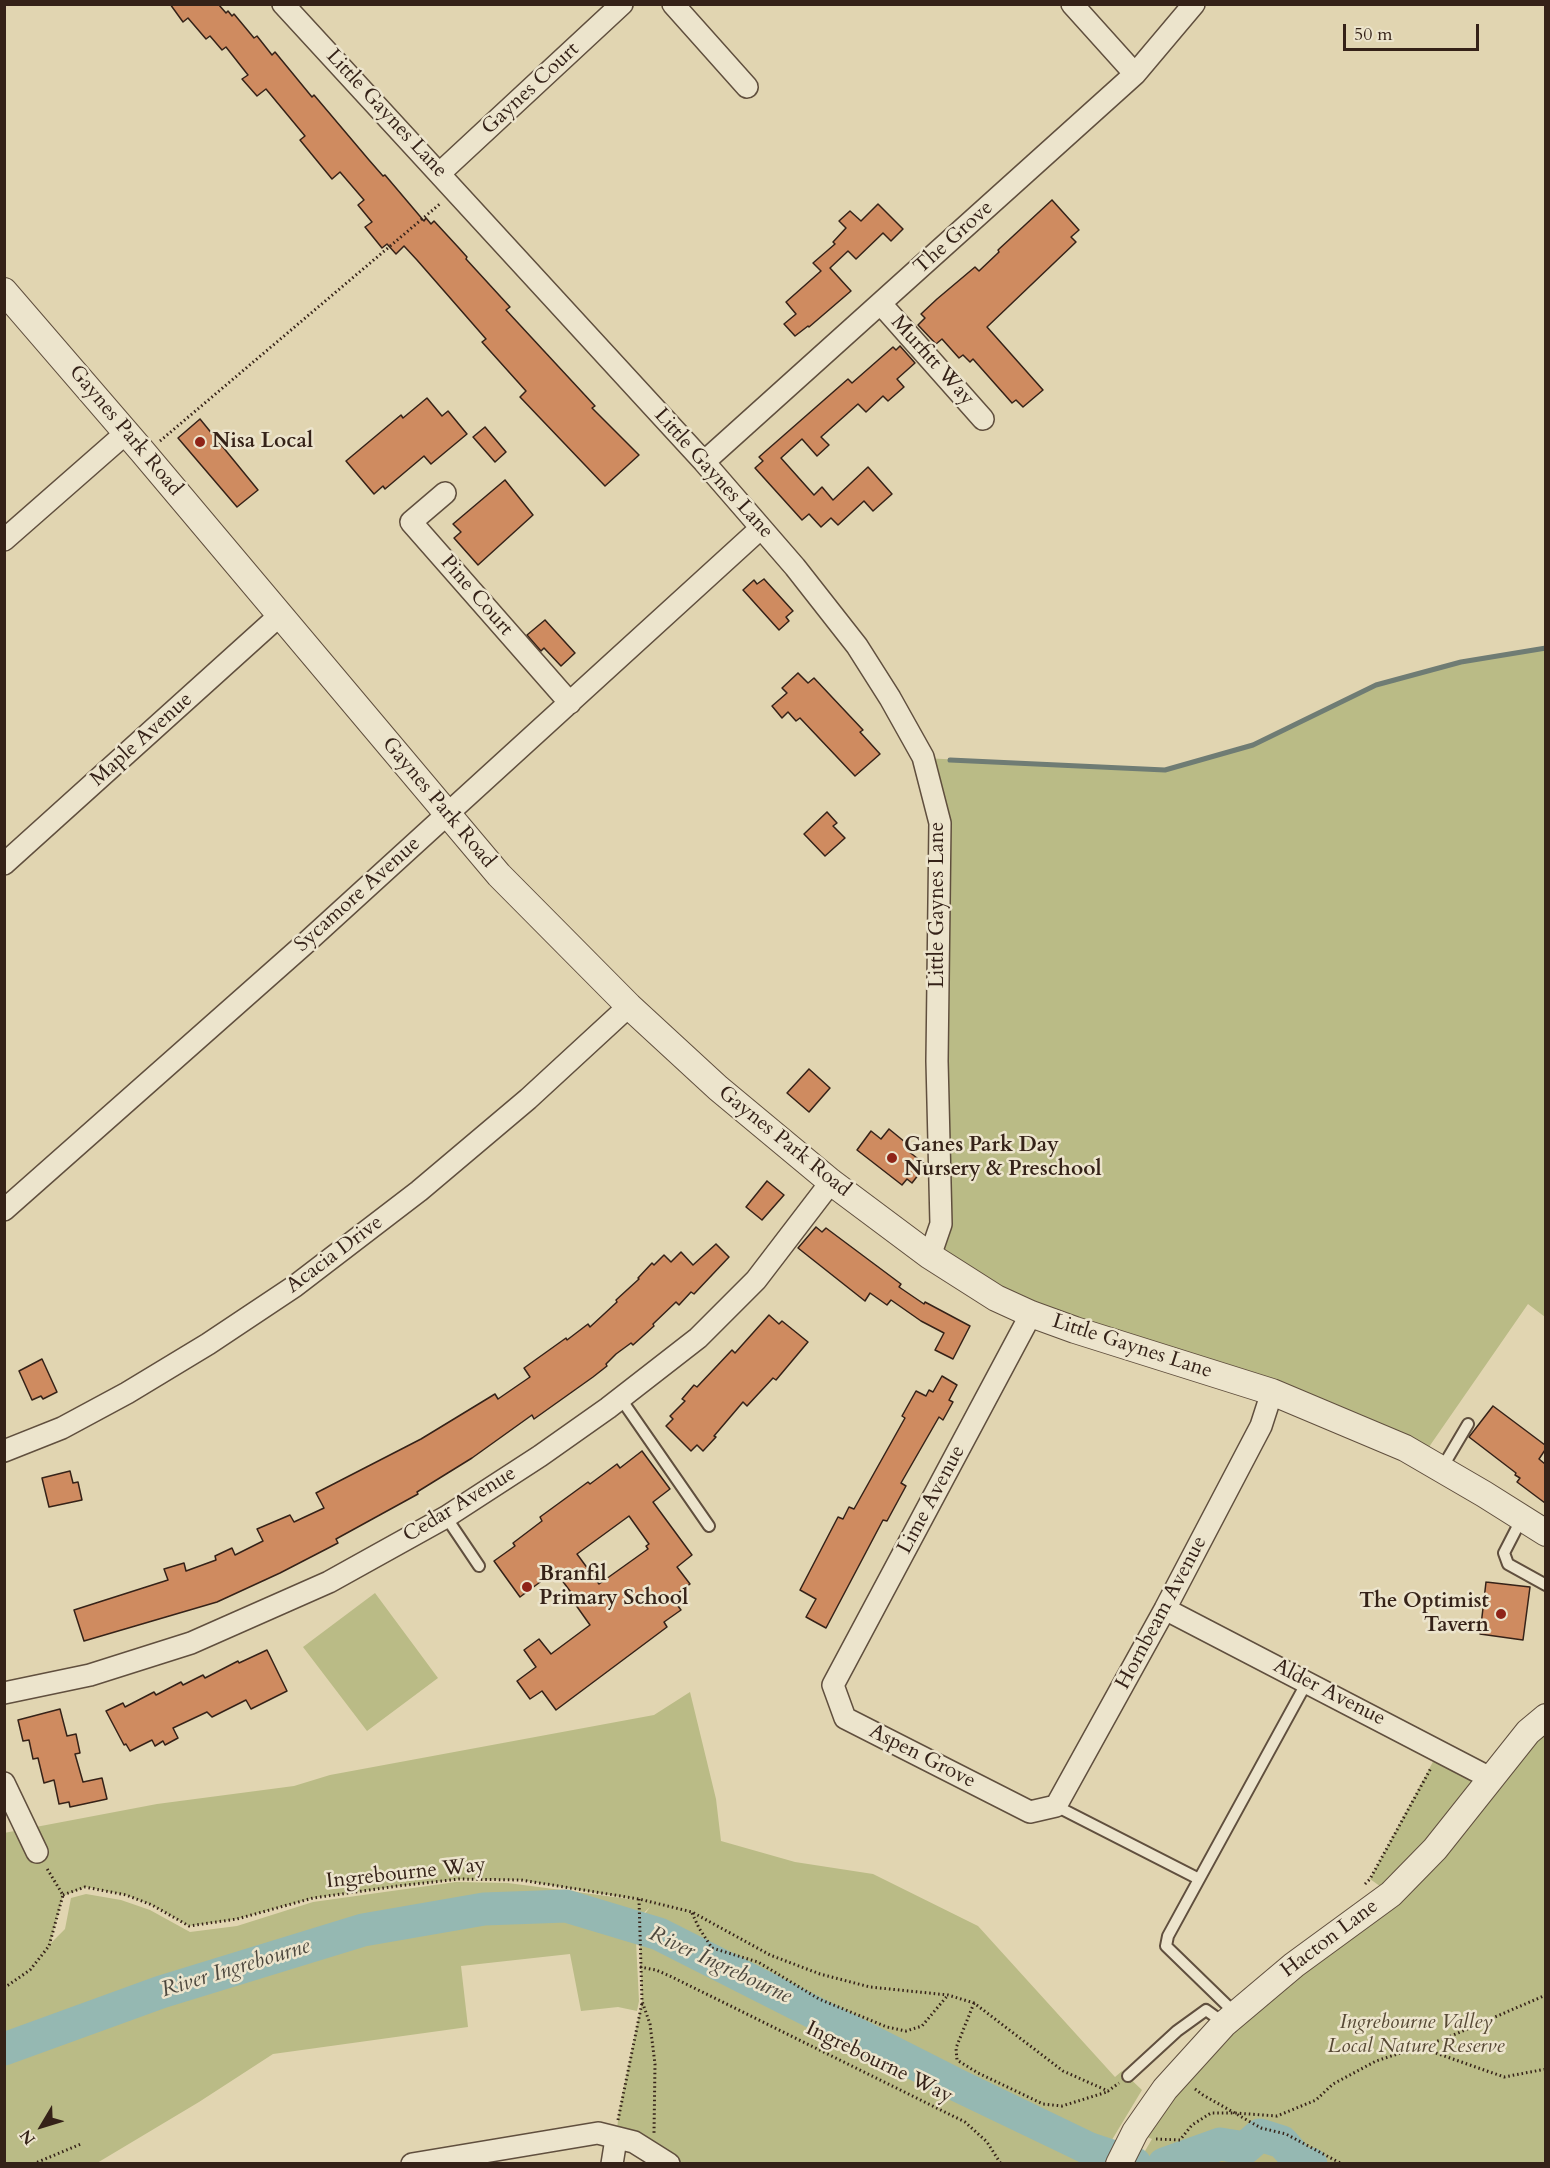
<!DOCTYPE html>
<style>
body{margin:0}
#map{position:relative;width:1550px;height:2168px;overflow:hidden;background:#e1d5b1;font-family:Cardo,serif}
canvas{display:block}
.frame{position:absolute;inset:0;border:6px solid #352218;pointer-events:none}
.north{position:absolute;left:12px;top:2096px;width:60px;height:60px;-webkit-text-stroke:4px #ece4cc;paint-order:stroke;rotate:232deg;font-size:16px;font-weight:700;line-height:24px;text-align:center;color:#352218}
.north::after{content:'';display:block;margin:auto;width:21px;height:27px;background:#352218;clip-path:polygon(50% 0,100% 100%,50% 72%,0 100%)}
.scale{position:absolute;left:1343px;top:24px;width:136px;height:27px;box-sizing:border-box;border:3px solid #352218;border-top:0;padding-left:8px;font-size:18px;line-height:21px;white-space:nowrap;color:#352218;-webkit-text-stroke:4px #ece4cc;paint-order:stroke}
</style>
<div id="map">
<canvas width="1550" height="2168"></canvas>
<div class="frame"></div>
<div class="north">N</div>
<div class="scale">50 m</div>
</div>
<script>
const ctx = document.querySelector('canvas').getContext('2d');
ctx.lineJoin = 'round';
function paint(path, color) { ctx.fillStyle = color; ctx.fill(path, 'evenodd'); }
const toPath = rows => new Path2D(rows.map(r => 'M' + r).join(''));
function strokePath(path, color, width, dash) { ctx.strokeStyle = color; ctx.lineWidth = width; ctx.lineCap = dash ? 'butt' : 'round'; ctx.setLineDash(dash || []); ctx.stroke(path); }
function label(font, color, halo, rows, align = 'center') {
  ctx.font = font + ' Cardo,serif'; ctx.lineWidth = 5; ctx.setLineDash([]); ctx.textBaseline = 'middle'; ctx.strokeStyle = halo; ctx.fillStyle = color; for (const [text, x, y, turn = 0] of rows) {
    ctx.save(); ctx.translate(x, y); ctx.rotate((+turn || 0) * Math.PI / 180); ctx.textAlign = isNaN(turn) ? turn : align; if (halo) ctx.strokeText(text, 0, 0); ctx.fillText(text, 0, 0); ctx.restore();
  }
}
const green = toPath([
 [1545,648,1545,1317,1528,1304,1422,1457,1075,1330,930,1256,940,823,923,758,1165,770,1253,745,1376,685,1461,662],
 [375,1593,438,1678,367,1731,303,1647],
 [690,1692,716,1799,721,1841,795,1862,873,1874,978,1926,1115,2077,1122,2071,1142,2090,1098,2163,669,2163,616,2139,619,2111,642,2001,639,1922,650,1907,635,1921,639,2001,637,2011,618,2007,581,2011,570,1954,461,1966,468,2027,273,2054,199,2102,97,2163,5,2163,4,1833,157,1804,294,1786,330,1775,654,1715],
 [459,1879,521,1880,645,1901,508,1883,456,1882,313,1902,237,1926,190,1932,150,1910,121,1900,86,1894,71,1898,65,1929,50,1944,63,1896,86,1887,126,1895,152,1905,189,1926,237,1919,313,1898,398,1886],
 [1545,1701,1545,2163,1138,2163,1152,2139,1135,2132,1165,2089,1391,1894,1370,1879,1435,1758,1492,1778,1528,1732]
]);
const stream = toPath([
 [950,760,1165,770,1253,745,1376,685,1461,662,1546,648]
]);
const river = toPath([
 [4,2049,161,1992,363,1930,484,1909,566,1906,659,1934,959,2086,1090,2149,1135,2164],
 [1164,2164,1220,2144,1245,2148,1260,2135,1282,2142,1300,2162,1311,2164]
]);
const building = toPath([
 [170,4,219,5,226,13,228,11,232,16,234,14,254,38,257,36,272,55,275,52,312,97,314,95,369,160,383,176,385,175,424,221,426,218,431,224,434,221,458,247,467,257,466,259,510,307,506,310,595,406,592,408,639,455,605,486,520,397,526,391,482,342,486,339,417,260,404,246,396,254,387,244,382,248,365,227,372,222,358,205,364,200,340,172,332,179,300,140,305,136,266,89,257,96,242,79,248,75,226,47,222,50,210,36,206,39,188,18,183,22,170,4],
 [1052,200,1079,230,1071,237,1076,242,987,327,1043,390,1023,407,1016,400,1012,403,973,359,970,362,963,355,959,358,942,339,936,344,918,325,925,318,921,314,937,299,975,267,979,271,999,252,998,250,1052,200],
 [878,204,903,229,891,241,883,233,856,259,848,251,830,268,851,291,809,327,808,326,795,336,784,324,796,314,786,302,821,271,813,263,835,244,833,242,846,228,839,221,850,211,861,221,878,204],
 [900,346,915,363,897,379,904,387,888,401,883,396,866,412,858,404,821,437,829,445,817,456,802,439,781,458,814,495,822,487,833,500,868,467,892,494,873,511,864,501,838,525,831,518,821,527,809,514,802,520,755,468,763,461,759,457,848,379,852,383,893,347,896,350,900,346],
 [427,398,442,416,448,411,467,434,431,464,424,456,385,489,383,486,374,494,346,461,401,415,403,418,427,398],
 [200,419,258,490,237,507,178,438,200,419],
 [485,427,506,452,495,462,473,437,485,427],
 [505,480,533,515,478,565,454,538,461,532,453,524,505,480],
 [764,579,793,611,786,617,789,621,779,630,743,590,754,580,757,584,764,579],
 [545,620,575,653,561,666,544,648,541,651,527,635,545,620],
 [798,673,808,683,814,678,863,730,860,732,880,754,855,776,800,718,796,721,788,712,782,718,772,706,787,693,782,688,798,673],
 [827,812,837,823,833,826,845,838,825,856,804,834,827,812],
 [809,1069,830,1088,809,1112,787,1093,809,1069],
 [889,1129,911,1147,908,1151,926,1165,912,1183,907,1179,902,1185,857,1150,871,1131,881,1139,889,1129],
 [767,1181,784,1195,762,1220,746,1207,767,1181],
 [816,1227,822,1232,826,1228,901,1284,899,1287,924,1304,925,1302,970,1326,953,1359,935,1350,944,1333,921,1321,891,1300,887,1305,870,1293,865,1301,798,1248,816,1227],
 [716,1244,729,1257,694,1294,691,1292,679,1305,676,1302,653,1324,654,1326,633,1345,631,1343,616,1354,606,1364,607,1366,593,1377,534,1419,532,1415,472,1458,417,1492,418,1494,336,1539,338,1543,280,1573,217,1602,84,1641,74,1610,168,1580,164,1569,184,1563,186,1571,216,1560,215,1556,232,1548,235,1555,263,1541,257,1529,290,1515,294,1522,324,1508,316,1493,421,1439,495,1394,498,1399,530,1377,524,1368,566,1338,567,1340,588,1324,590,1327,617,1302,616,1300,639,1279,638,1278,652,1263,654,1265,664,1255,671,1262,681,1252,693,1265,716,1244],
 [769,1315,779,1324,782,1321,808,1342,776,1380,773,1378,747,1406,743,1402,714,1436,716,1437,703,1451,697,1445,691,1451,666,1426,673,1419,670,1416,685,1401,682,1399,694,1385,697,1387,732,1350,735,1353,769,1315],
 [42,1359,57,1392,43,1399,41,1396,32,1400,19,1371,42,1359],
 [942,1376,957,1385,949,1400,953,1402,943,1420,939,1417,901,1483,906,1486,887,1521,883,1520,826,1628,806,1617,816,1599,800,1590,838,1517,843,1519,849,1507,854,1509,905,1418,902,1416,916,1391,926,1396,929,1390,933,1392,942,1376],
 [1493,1406,1545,1445,1545,1450,1539,1459,1545,1464,1545,1503,1517,1482,1520,1478,1515,1475,1516,1473,1469,1437,1493,1406],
 [642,1451,670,1489,653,1502,692,1555,677,1567,690,1584,672,1598,681,1610,664,1622,667,1627,556,1710,542,1691,530,1699,517,1681,536,1667,524,1650,539,1639,551,1654,590,1625,573,1601,576,1599,555,1571,520,1597,494,1561,515,1546,513,1543,542,1521,540,1517,588,1482,590,1484,617,1464,620,1468,642,1451],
 [629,1516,649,1544,646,1546,648,1549,599,1584,577,1554,629,1516],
 [70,1471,73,1483,78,1482,82,1500,49,1507,42,1478,70,1471],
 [1486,1582,1530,1587,1523,1640,1480,1634,1486,1582],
 [267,1650,287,1691,251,1709,246,1700,212,1717,207,1712,173,1728,178,1738,165,1745,163,1741,155,1746,152,1740,130,1751,126,1744,124,1745,106,1711,123,1703,125,1707,154,1692,156,1695,181,1682,183,1685,203,1675,205,1678,238,1661,239,1663,267,1650],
 [60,1709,67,1736,76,1734,80,1753,75,1754,83,1782,102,1778,107,1799,70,1807,69,1802,59,1804,54,1780,44,1783,38,1758,33,1759,29,1740,23,1741,18,1720,60,1709]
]);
const path = toPath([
 [160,441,441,203],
 [1365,1884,1370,1879,1431,1768],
 [63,1895,85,1887,126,1895,152,1905,189,1926,237,1919,313,1898,398,1886,459,1879,521,1880,639,1899,692,1912,770,1955,820,1974,870,1987,948,1995,974,2003,1063,2071,1108,2091,1119,2083],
 [639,1899,642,2001,650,2024,655,2064,654,2133],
 [692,1913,699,1928,712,1948,758,1962,819,1999,887,2027,906,2031,922,2026,948,1995],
 [640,1967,656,1970,672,1977,965,2122,987,2142,1001,2164],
 [4,1988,30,1970,49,1946,63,1895,46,1867],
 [974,2003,956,2048,957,2060,978,2073,1043,2104,1062,2106,1107,2092],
 [1419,2047,1504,2077,1546,2069],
 [1195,2089,1203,2095,1261,2128,1286,2134,1342,2164],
 [618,2120,642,2003],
 [1156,2139,1180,2140,1192,2125,1211,2113,1235,2113,1277,2116,1316,2100,1333,2084,1376,2061,1444,2039,1546,1995],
 [33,2164,81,2144],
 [1223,2164,1228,2164]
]);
const service = toPath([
 [621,1399,709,1526],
 [1442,1468,1468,1424],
 [446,1517,479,1566],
 [1522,1518,1504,1553,1508,1564,1546,1585],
 [1056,1806,1199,1879],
 [1236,2014,1166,1946,1168,1936,1307,1682],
 [1128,2076,1177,2031,1206,2010,1224,2023]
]);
const minor = toPath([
 [283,4,704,462,795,567,857,646,890,698,923,757,940,823,937,1061,941,1224,930,1256],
 [673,4,747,87],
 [1072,4,1135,74],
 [440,173,622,4],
 [881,304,983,419],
 [704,462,1135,74,1194,4],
 [445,493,411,522,570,703],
 [4,540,126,433],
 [4,864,279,616],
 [4,1210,308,941,761,528],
 [1031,1314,833,1685,845,1718,1030,1812,1056,1806,1165,1609,1261,1426,1272,1392],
 [4,1451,62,1428,127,1393,208,1344,295,1286,419,1191,528,1099,629,1006],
 [1165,1609,1492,1779],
 [4,1693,90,1675,191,1643,329,1582,446,1517,540,1456,608,1408,698,1338,756,1280,831,1182],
 [4,1783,37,1852],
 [412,2164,598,2133,634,2142,669,2164],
 [612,2164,616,2139]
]);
const tertiary = toPath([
 [4,291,142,451,499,875,629,1006,718,1088,831,1182,930,1256,996,1298,1031,1314,1075,1330,1272,1392,1405,1448,1484,1494,1546,1533],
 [1119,2164,1135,2132,1165,2089,1224,2024,1294,1965,1391,1894,1435,1849,1528,1732,1546,1717]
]);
const markers = [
 [200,442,6,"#8f2418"],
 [892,1158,6,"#8f2418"],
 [527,1587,6,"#8f2418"],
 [1501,1614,6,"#8f2418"]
];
const streetNames = [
 ["Gaynes Court",531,89,-43],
 ["Little Gaynes Lane",386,114,47],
 ["The Grove",954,238,-42],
 ["Murfitt Way",932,361,48],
 ["Gaynes Park Road",125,431,50],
 ["Little Gaynes Lane",713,474,48],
 ["Pine Court",476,596,49],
 ["Maple Avenue",142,740,-42],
 ["Gaynes Park Road",438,803,50],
 ["Sycamore Avenue",358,895,-42],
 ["Little Gaynes Lane",938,905,-90],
 ["Gaynes Park Road",784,1142,39],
 ["Acacia Drive",335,1255,-37],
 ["Little Gaynes Lane",1132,1347,18],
 ["Lime Avenue",932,1500,-62],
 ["Cedar Avenue",460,1505,-31],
 ["Hornbeam Avenue",1162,1613,-62],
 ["Alder Avenue",1329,1693,27],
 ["Aspen Grove",922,1757,27],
 ["Ingrebourne Way",406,1874,-6],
 ["Hacton Lane",1330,1939,-37],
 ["Ingrebourne Way",879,2063,26]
];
const poiNames = [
 ["Nisa Local",212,442],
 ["Ganes Park Day",904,1146],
 ["Nursery & Preschool",904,1170],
 ["Branfil",539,1575],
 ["Primary School",539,1599],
 ["The Optimist",1489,1602,"right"],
 ["Tavern",1489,1626,"right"]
];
const parkNames = [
 ["Ingrebourne Valley",1416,2023],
 ["Local Nature Reserve",1416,2047]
];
const waterNames = [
 ["River Ingrebourne",720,1966,25],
 ["River Ingrebourne",236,1969,-17]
];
paint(green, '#babb86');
strokePath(stream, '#6f7c74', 5);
strokePath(river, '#95b8b2', 33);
paint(building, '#cf8b60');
strokePath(building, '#352218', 1.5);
strokePath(service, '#604f3e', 14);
strokePath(minor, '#604f3e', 24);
strokePath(tertiary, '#604f3e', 28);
strokePath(path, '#352218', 3, [1.5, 3]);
strokePath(service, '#ece4cc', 10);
strokePath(minor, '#ece4cc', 21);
strokePath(tertiary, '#ece4cc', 26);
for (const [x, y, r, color] of markers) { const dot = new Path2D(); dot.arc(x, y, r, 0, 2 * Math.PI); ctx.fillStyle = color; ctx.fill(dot); strokePath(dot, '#ece4cc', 2); }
label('21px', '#352218', '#ece4cc', streetNames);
label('bold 21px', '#352218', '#ece4cc', poiNames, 'left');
label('italic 21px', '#564834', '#ece4cc', parkNames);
label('italic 22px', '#4d483e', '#ece4cc', waterNames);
</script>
